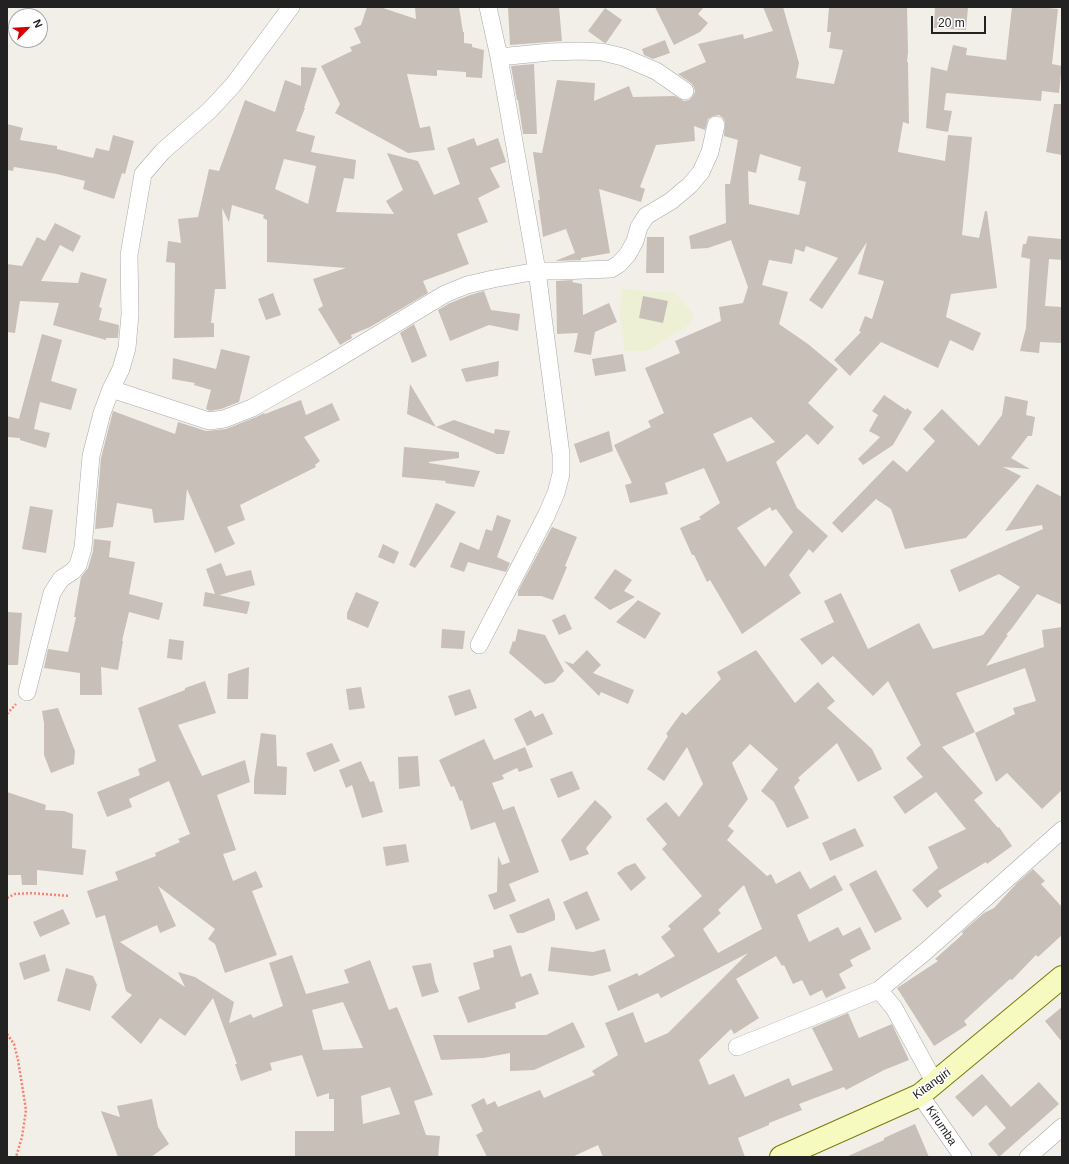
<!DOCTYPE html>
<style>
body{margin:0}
#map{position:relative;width:1069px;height:1164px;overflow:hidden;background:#f2efe9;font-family:Helvetica,sans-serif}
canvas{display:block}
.frame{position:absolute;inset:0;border:8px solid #222;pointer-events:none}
.north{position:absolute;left:8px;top:8px;width:40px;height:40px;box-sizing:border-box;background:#fff;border:1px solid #a7a7a7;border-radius:50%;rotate:66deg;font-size:11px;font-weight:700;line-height:16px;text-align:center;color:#222}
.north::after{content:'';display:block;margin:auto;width:14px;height:18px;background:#d40000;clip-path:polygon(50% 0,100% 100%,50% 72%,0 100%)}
.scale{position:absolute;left:931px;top:16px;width:55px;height:18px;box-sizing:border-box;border:2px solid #222;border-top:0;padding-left:5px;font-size:12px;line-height:14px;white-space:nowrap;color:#222;-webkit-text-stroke:3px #fff;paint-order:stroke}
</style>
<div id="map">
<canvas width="1069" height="1164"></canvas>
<div class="frame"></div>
<div class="north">N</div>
<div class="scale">20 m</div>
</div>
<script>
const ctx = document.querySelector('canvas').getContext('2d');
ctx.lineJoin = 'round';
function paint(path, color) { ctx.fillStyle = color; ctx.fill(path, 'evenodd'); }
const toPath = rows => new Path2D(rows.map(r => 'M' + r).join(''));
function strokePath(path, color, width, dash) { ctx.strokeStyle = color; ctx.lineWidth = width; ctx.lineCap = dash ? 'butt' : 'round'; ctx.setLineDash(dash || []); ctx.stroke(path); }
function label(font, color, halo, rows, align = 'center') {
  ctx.font = font + ' Helvetica,sans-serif'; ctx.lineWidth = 3; ctx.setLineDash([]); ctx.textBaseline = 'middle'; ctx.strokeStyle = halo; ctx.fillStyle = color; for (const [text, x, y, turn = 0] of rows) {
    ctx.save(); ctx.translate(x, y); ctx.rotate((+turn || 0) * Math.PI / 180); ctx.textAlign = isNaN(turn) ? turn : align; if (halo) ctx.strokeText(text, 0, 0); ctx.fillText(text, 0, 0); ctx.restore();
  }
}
const farmland = toPath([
 [621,289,675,293,694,315,689,325,647,351,625,351,620,316]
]);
const building = toPath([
 [367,7,380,7,416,19,415,7,459,7,463,32,464,32,464,43,472,44,472,47,484,50,482,78,466,77,466,72,437,70,437,76,407,74,420,128,430,126,435,150,408,153,335,113,340,104,321,66,352,51,350,47,361,43,354,28,361,25],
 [508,7,559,7,562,41,510,45],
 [655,7,704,7,698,14,708,23,700,32,674,45],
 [763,7,783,7,799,63,796,78,834,84,843,50,829,48,831,32,827,32,829,7,907,7,908,52,907,62,908,62,909,124,903,122,898,152,945,161,948,135,972,137,962,235,979,238,985,211,987,211,997,288,951,294,946,317,981,333,973,351,950,340,938,368,881,342,850,376,834,360,861,332,859,331,865,316,872,319,884,281,858,274,867,242,822,309,809,300,838,258,806,246,804,252,795,249,792,264,769,260,762,285,788,292,779,324,808,344,838,369,808,403,834,427,818,445,807,434,776,462,797,508,828,536,813,553,809,549,789,575,801,593,742,634,710,580,707,582,694,555,692,555,680,528,701,519,699,517,720,503,704,468,665,483,668,494,630,503,625,485,632,483,614,445,651,427,648,421,664,413,645,368,680,353,675,341,721,321,719,307,743,303,748,287,731,240,708,248,691,249,689,236,726,223,725,184,730,184,738,140,724,136,725,122,723,118,719,115,713,116,708,119,705,130,694,126,695,141,656,145,640,187,645,189,641,202,599,189,610,253,581,258,581,260,555,261,575,253,566,229,543,237,538,200,540,200,533,152,542,153,557,80,595,83,594,101,629,86,633,97,675,96,684,101,689,100,693,96,695,92,694,87,691,83,678,74,706,62,698,44,743,34,744,39,773,31],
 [760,154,801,167,798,180,806,182,799,215,749,204,748,171,756,173],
 [751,417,775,442,727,462,713,434],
 [770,507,772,511,776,509,793,532,765,567,737,528],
 [935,7,968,7,966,30,934,28],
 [1012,7,1039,7,1058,9,1052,64,1062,66,1059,93,1042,91,1041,101,946,93,944,110,952,111,948,132,926,128,931,67,947,71,953,45,967,48,966,55,1006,60],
 [605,8,622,20,606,43,603,42,588,31],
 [665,40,670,53,653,59,644,55,642,49],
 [534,64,537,134,523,134,518,100,517,100,511,66],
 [301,67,317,68,304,108,305,108,296,131,315,136,311,152,356,160,354,179,344,178,336,212,394,214,386,201,403,190,387,153,418,161,434,195,460,184,447,148,474,138,477,146,498,138,506,162,490,168,500,187,478,198,488,222,457,234,469,264,423,281,428,293,370,327,351,335,352,338,340,345,318,309,323,306,313,279,346,268,267,262,267,220,263,218,264,215,232,205,229,222,222,208,226,289,215,289,211,323,214,323,214,337,174,338,175,263,166,262,168,241,181,243,178,219,198,217,209,169,219,171,245,100,275,112,285,80,301,86],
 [284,159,316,166,308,204,275,189],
 [1054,104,1062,104,1062,155,1046,152],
 [7,124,23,128,20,140,57,146,57,149,93,158,96,148,109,151,113,135,134,141,125,174,122,173,114,199,83,189,85,181,57,174,14,167,13,171,7,170],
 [55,223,81,236,73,252,60,245,41,281,78,283,81,272,107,279,99,307,102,308,99,320,119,325,118,338,106,338,106,340,53,325,59,303,20,301,15,333,7,332,7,264,22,266,37,237,45,241],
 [1028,236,1062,239,1062,260,1049,259,1045,306,1062,307,1062,343,1040,342,1039,353,1020,351,1026,328,1030,259,1021,257,1023,244,1026,244],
 [647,237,664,237,664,273,646,273],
 [573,280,572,282,582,284,583,315,609,303,617,322,595,332,591,355,574,352,578,333,557,334,556,281],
 [484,291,491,310,520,314,518,331,489,325,450,341,438,310,450,303,470,295],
 [273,293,281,315,266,320,258,299],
 [643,296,668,301,663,323,639,318],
 [414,324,427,356,412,363,400,333],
 [42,334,62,340,51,381,77,389,71,410,40,402,34,429,50,433,46,448,20,440,20,438,7,437,7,416,19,419],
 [221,349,250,356,239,402,221,409,210,411,206,409,211,390,194,385,195,383,172,379,173,358,216,369],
 [623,354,626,371,595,376,592,359],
 [499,361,498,376,466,382,461,369],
 [410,384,436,427,454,420,494,434,495,429,510,431,504,454,497,454,407,414],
 [884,395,906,410,907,408,912,412,893,445,863,465,858,459,880,437,869,431,878,415,872,411],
 [1005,396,1028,401,1026,415,1035,417,1032,436,1028,436,1011,458,1030,469,1003,467,1021,476,966,538,905,549,891,509,876,499,842,533,832,523,893,460,907,472,935,441,923,429,942,409,979,446,1002,415],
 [301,400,306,415,332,403,340,420,304,437,320,461,315,465,316,467,240,505,245,520,227,527,235,544,215,553,187,489,184,520,154,523,152,509,117,503,113,527,95,529,101,458,113,411,175,434,178,422,206,431,226,429,256,417,264,413,265,414],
 [609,431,613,451,580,463,574,444],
 [404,447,459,452,459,458,429,462,429,463,480,471,474,487,445,483,446,481,402,477],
 [1037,484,1062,497,1062,605,1037,594,1012,628,1006,635,1008,635,986,666,1044,647,1042,630,1062,627,1062,790,1042,809,1007,773,996,782,975,733,1015,714,1013,708,1036,701,1025,668,956,693,975,732,942,747,983,793,974,800,998,828,999,827,1012,846,987,864,986,862,938,891,942,896,927,908,912,890,938,868,928,847,966,829,936,792,905,814,893,797,923,777,906,758,921,745,888,681,873,696,833,656,822,665,800,639,834,622,824,601,841,593,868,649,919,623,933,649,983,635,1020,587,999,574,959,592,950,570,1043,529,1042,525,1005,531],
 [436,503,456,512,415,568,409,565],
 [30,506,53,510,46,553,22,549],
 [497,515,511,520,497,557,510,563,506,572,468,562,464,572,450,567,460,542,479,550,486,529,492,531],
 [552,527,577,537,565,566,567,567,553,600,541,596,518,596,518,591],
 [94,539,111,541,109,557,135,562,129,594,163,603,159,620,129,612,122,641,123,641,118,670,101,667,102,695,80,695,80,673,44,668,48,649,68,652,76,617,74,617,81,577,88,568,93,551],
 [383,544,399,552,394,564,378,557],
 [221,563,226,576,251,570,255,585,219,595,250,602,247,614,203,606,205,592,215,594,206,569],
 [615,569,632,580,624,591,635,597,610,610,594,598],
 [356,592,379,602,368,628,347,619,347,613],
 [638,600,661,613,645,639,616,622],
 [7,612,22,613,18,665,7,665],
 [565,614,572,629,559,635,552,620],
 [442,629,465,631,463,649,441,648],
 [518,629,545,635,564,671,554,682,545,684,509,653,513,641,515,642],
 [169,639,184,641,182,660,167,658],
 [587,650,601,665,593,673,634,690,628,704,601,692,599,696,564,661,573,664],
 [756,650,795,703,818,682,835,701,827,708,872,749,882,769,858,782,837,743,798,778,800,780,794,787,809,818,787,828,774,802,761,791,778,769,750,744,732,763,748,799,728,826,734,831,727,840,767,876,771,874,776,884,800,871,810,889,835,875,843,890,797,915,809,942,838,927,843,936,860,927,871,949,850,960,853,966,839,974,846,988,826,998,822,990,810,996,802,980,793,984,784,965,782,966,776,956,736,979,759,1018,734,1034,731,1029,699,1060,709,1085,734,1074,745,1097,789,1078,792,1086,833,1070,812,1028,848,1013,859,1038,892,1024,909,1060,884,1070,846,1090,844,1087,799,1104,802,1110,769,1123,769,1125,738,1138,745,1157,603,1157,598,1145,572,1157,487,1157,476,1135,483,1131,471,1105,484,1098,487,1105,495,1101,498,1107,540,1090,544,1098,595,1075,592,1071,618,1055,605,1023,633,1012,645,1043,668,1033,748,953,661,998,658,993,618,1011,608,986,637,973,639,976,675,956,661,937,671,929,668,926,702,896,662,849,667,844,646,819,666,802,679,817,703,784,687,747,664,781,647,769,668,736,666,734,682,712,686,715,721,679,717,672],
 [744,885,762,929,718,953,703,929,721,913,718,910],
 [249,667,248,699,227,699,228,674],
 [205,681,216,713,178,725,202,776,245,760,250,782,217,795,236,850,223,854,233,881,256,871,263,887,252,891,277,955,225,973,215,944,208,939,215,929,158,886,176,926,160,933,157,925,120,942,185,987,178,972,195,977,234,1002,229,1023,251,1014,253,1018,283,1006,269,963,292,955,306,994,349,983,344,970,370,960,389,1010,397,1007,433,1095,414,1101,426,1135,440,1136,438,1157,295,1157,295,1131,334,1131,334,1099,329,1099,329,1093,317,1097,302,1055,270,1063,272,1070,241,1081,235,1064,237,1064,213,998,185,1036,160,1018,141,1044,111,1017,132,995,126,991,105,915,96,918,87,891,118,880,115,872,156,856,155,853,180,842,178,839,190,834,169,781,129,799,132,807,107,817,97,792,140,775,138,769,156,761,138,708,185,690,185,688],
 [343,1002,363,1048,323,1050,312,1010],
 [390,1087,400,1114,363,1124,361,1096],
 [361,687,365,708,349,710,346,689],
 [470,689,477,708,455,716,448,696],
 [58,708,75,751,74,764,51,773,44,755,44,723,42,711],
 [531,710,535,717,543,713,553,734,527,746,514,719],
 [261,733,276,735,277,766,287,767,286,795,254,794,254,780],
 [484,739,494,760,525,747,533,767,519,772,517,768,502,775,504,779,492,783,503,810,514,806,539,872,509,884,516,901,494,910,488,895,497,892,498,856,502,865,510,862,495,822,471,830,462,800,460,801,454,786,451,787,439,760],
 [332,743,340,761,314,772,306,753],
 [418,756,420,786,399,789,398,757],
 [361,761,370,782,374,781,383,812,362,818,352,785,346,788,339,770],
 [572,771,580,789,558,798,550,779],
 [7,792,46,805,45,810,64,811,73,814,72,848,86,850,83,875,37,870,37,885,22,885,21,875,7,875],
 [595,800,606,810,612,817,586,848,589,854,570,861,561,840],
 [855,828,864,846,830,861,822,843],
 [406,844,409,862,386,866,383,847],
 [635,863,646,878,631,891,617,873,625,867],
 [1033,869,1045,881,1041,884,1062,907,1062,935,1038,957,1036,955,1012,980,1010,979,964,1021,967,1025,934,1046,897,988,938,961,935,959,963,934,962,932,984,913,994,908,1017,883],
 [876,870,902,919,875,933,849,884],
 [587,891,600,920,576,930,563,902],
 [549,898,555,914,555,920,523,933,517,933,509,915],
 [63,909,70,924,40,937,33,922],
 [511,945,521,977,531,973,539,994,515,1003,516,1008,468,1023,458,997,480,989,473,963,494,957,493,950],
 [551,947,593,952,605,949,611,971,592,976,548,971],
 [45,954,50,971,24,980,19,963],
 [431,963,435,982,439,992,422,997,412,966],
 [66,968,93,976,97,985,90,1011,57,1001],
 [1062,1007,1062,1042,1045,1021],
 [573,1022,585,1047,534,1070,510,1071,510,1053,483,1058,441,1060,433,1035,546,1035],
 [982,1074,1011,1107,1039,1082,1059,1104,999,1157,988,1144,1006,1128,986,1105,973,1117,955,1097],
 [152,1099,158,1127,169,1144,151,1157,118,1157,101,1111,120,1117,117,1106],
 [915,1124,929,1157,846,1157,884,1140,884,1138]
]);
const path = toPath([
 [7,714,16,704],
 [7,898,15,894,30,893,70,896],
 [7,1034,14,1044,18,1060,26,1110,22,1137,16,1157]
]);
const street = toPath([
 [499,57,550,52,580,51,602,52,623,57,656,71,685,91],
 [111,389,209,421,224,419,252,408,319,370,445,294,467,285,493,279,537,271,559,271,611,269,619,264,628,254,635,241,639,227,646,216,671,201,690,185,701,172,710,152,716,125],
 [479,645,546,516,556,493,561,474,561,454,537,271,499,57,488,7],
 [27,692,52,593,61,579,73,571,78,565,83,548,91,456,102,413,111,389,121,369,127,348,130,315,129,255,143,174,163,151,210,110,234,84,291,7],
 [879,990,894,1008,935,1083],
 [737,1047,879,990,926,951,1062,830],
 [920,1095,963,1157],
 [1028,1157,1062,1127]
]);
const secondary = toPath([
 [781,1157,920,1095,1062,977]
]);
const streetNames = [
 ["Kitangiri",932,1084,-36],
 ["Kirumba",941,1126,56]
];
paint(farmland, '#eef0d5');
paint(building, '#c7bfb8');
strokePath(street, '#a9a9a9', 18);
strokePath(secondary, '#707d05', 24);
strokePath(path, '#fa8072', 2.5, [2, 2]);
strokePath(street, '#fff', 17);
strokePath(secondary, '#f7fabf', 22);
label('12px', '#222', '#fff', streetNames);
</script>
